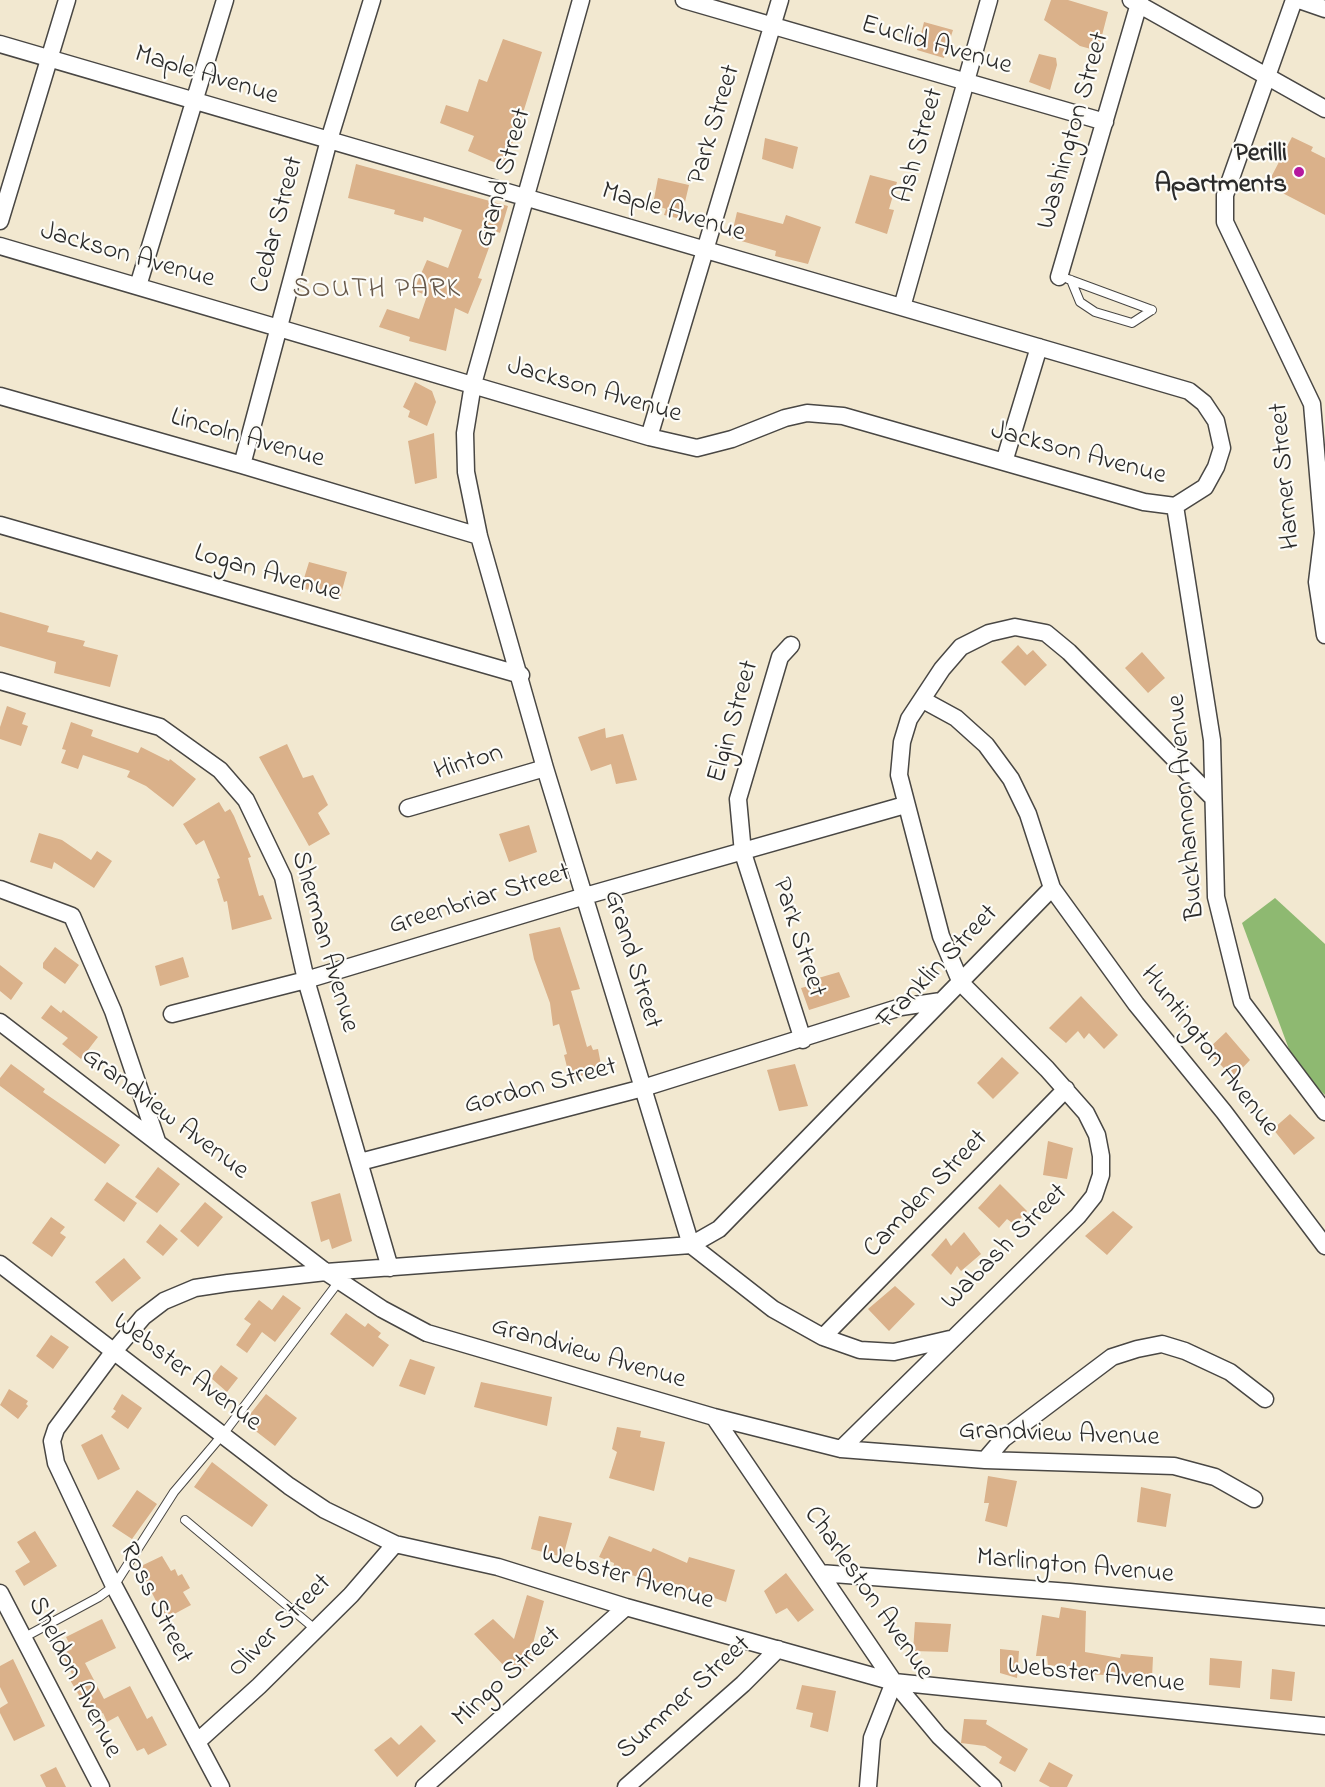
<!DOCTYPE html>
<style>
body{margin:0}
canvas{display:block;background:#f2e8d0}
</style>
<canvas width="1325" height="1787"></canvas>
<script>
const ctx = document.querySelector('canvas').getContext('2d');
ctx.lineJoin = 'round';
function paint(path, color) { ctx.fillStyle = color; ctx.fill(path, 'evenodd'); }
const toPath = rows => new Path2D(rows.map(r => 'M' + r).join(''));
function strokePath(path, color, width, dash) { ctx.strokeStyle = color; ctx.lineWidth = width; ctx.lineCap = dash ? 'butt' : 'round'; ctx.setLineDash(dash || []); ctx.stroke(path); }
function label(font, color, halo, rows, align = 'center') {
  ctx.font = font + ' "Indie Flower",sans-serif'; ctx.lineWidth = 4.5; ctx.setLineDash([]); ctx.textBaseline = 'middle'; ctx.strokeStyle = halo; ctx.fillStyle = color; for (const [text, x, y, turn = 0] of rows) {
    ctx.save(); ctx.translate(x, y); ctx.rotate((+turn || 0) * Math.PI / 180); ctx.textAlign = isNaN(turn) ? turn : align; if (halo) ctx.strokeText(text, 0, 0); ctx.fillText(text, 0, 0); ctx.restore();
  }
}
const forest = toPath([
 [1275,898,1325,944,1325,1095,1296,1068,1242,923]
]);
const building = toPath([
 [1051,0,1068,0,1108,12,1098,51,1080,46,1044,20],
 [924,22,953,30,944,58,917,50],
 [503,39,542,52,518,129,503,166,468,151,474,136,440,123,446,105,468,112,479,79,487,82],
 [1039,54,1056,58,1057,65,1050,90,1029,82],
 [1292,137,1313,147,1311,151,1325,158,1325,215,1267,185],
 [765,138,798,147,793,169,762,159],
 [356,164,508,206,500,233,495,231,478,278,482,279,468,314,455,308,446,351,409,341,410,337,379,327,387,309,419,319,427,296,414,290,427,260,448,268,462,230,424,217,423,222,394,214,395,210,348,198],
 [870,175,897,182,889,209,894,210,887,234,855,223],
 [658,178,689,185,681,219,664,215,666,209,653,204],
 [737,212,783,224,786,215,821,227,808,264,775,256,776,251,731,238],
 [415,382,432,391,436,402,427,426,408,417,410,411,403,407],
 [434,433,437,478,415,484,408,441],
 [309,562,347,572,340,598,301,588],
 [0,612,49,626,47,632,85,641,83,646,118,655,110,687,54,673,56,662,0,646],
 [1018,645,1027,655,1033,650,1047,665,1025,686,1001,662],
 [1142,652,1165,678,1148,693,1125,668],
 [7,706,26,713,22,724,28,726,21,746,0,739,0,727],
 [71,722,93,730,91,736,138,753,141,747,169,761,170,759,196,779,173,807,146,786,127,777,130,771,83,755,78,769,61,763,66,750,62,749],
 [605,728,606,738,623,734,637,780,616,784,611,764,591,771,578,737],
 [287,744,303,778,313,775,328,805,318,813,330,834,309,846,259,757],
 [219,802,225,812,230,809,234,816,251,857,248,858,259,896,263,895,272,919,232,930,227,901,224,902,217,879,220,878,204,840,196,845,183,824],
 [529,825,537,852,509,862,499,834],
 [39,833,62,840,91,860,97,851,112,861,94,888,54,862,52,869,30,862],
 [560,927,580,989,571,991,587,1047,591,1045,593,1050,598,1049,602,1070,570,1079,564,1055,567,1054,559,1024,553,1026,550,1003,534,959,529,934],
 [55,947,79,965,65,984,43,968,43,963],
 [183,957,189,977,160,986,155,966],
 [0,965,23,983,11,1000,0,991],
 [839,972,850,997,809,1010,801,988,809,986,808,981],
 [1081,996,1118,1035,1104,1049,1089,1033,1084,1039,1078,1031,1066,1043,1049,1028],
 [51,1005,61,1013,63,1010,98,1037,81,1059,62,1044,68,1038,41,1018],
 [1226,1032,1250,1060,1233,1078,1207,1050],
 [1002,1057,1019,1073,993,1099,977,1083],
 [11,1064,45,1089,43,1092,120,1145,105,1164,0,1086,0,1078],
 [795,1064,808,1106,779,1111,767,1070],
 [1290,1114,1315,1138,1294,1155,1273,1129],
 [1048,1141,1073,1148,1067,1179,1043,1175],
 [158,1167,180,1184,157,1213,135,1197],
 [107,1182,137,1203,124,1222,94,1200],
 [1000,1184,1027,1211,1015,1225,1007,1219,999,1228,978,1208],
 [340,1193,352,1241,332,1249,329,1239,321,1242,311,1202],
 [205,1202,223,1217,198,1247,180,1231],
 [1113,1211,1133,1227,1107,1255,1085,1236],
 [51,1217,65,1227,60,1233,66,1237,52,1257,32,1243],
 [160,1224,178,1239,163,1256,146,1242],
 [964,1232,981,1254,961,1271,957,1266,951,1275,931,1255,946,1238,951,1246],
 [124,1258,141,1278,112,1302,95,1282],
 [895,1286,915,1304,889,1331,868,1309],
 [283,1295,301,1308,275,1342,262,1332,247,1353,236,1345,251,1324,244,1319,259,1300,272,1310],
 [346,1313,365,1327,368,1323,381,1333,378,1337,389,1345,373,1367,330,1334],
 [51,1335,69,1347,53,1369,36,1356],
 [410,1359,435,1367,425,1395,399,1386],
 [221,1365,238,1378,227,1392,211,1378],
 [481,1382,552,1397,547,1426,474,1407],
 [9,1389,28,1401,26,1404,28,1406,18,1419,0,1405],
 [122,1394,142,1408,128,1429,111,1417,116,1411,113,1409],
 [266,1394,297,1418,275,1446,244,1422],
 [617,1427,641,1431,640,1437,665,1442,654,1491,609,1478,617,1452,612,1449],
 [102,1434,120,1469,98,1480,81,1445],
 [212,1462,268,1505,252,1527,194,1487],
 [988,1476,1017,1481,1007,1527,985,1521,989,1503,984,1503],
 [1141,1487,1171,1494,1166,1527,1137,1522],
 [137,1490,157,1504,132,1539,112,1526],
 [539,1516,572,1523,563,1557,531,1549],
 [35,1531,57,1566,24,1586,15,1571,30,1562,17,1542],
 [609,1536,651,1552,653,1548,687,1563,689,1557,735,1570,726,1602,665,1581,664,1584,613,1570,614,1563,599,1557],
 [162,1556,171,1571,175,1569,178,1576,182,1574,190,1588,183,1592,191,1605,165,1619,139,1567],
 [786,1573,814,1610,798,1622,787,1608,776,1614,764,1591],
 [527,1595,544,1601,530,1655,534,1659,522,1673,511,1664,506,1668,474,1634,493,1619,514,1639],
 [1061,1607,1086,1611,1085,1652,1120,1658,1121,1654,1153,1657,1152,1678,1089,1674,1089,1670,1048,1665,1047,1656,1036,1656,1042,1615,1059,1618],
 [102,1619,116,1648,85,1663,104,1699,130,1686,147,1719,152,1716,167,1745,148,1755,144,1748,137,1751,118,1716,107,1722,103,1713,97,1716,86,1694,80,1697,70,1680,74,1678,62,1654,72,1649,66,1637],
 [915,1622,951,1624,948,1652,913,1651],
 [1000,1649,1019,1651,1017,1678,1000,1673],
 [1210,1658,1242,1661,1240,1688,1209,1685],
 [13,1659,45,1726,14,1741,0,1713,0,1708,8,1703,0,1687,0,1666],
 [1272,1669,1295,1672,1292,1701,1270,1699],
 [802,1685,836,1691,828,1732,810,1727,813,1713,796,1709],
 [964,1719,987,1720,986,1724,1028,1749,1015,1772,999,1763,1002,1757,985,1746,961,1743],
 [421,1725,436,1741,397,1777,374,1750,391,1737,399,1745],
 [1049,1762,1073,1775,1067,1787,1050,1787,1039,1781],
 [56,1767,66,1787,46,1787,40,1775]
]);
const lane = toPath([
 [1068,279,1152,310],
 [1071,280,1080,302,1095,312,1132,323,1152,310],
 [185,1520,315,1629],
 [23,1638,99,1597,114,1586,174,1492,224,1433,340,1280]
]);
const street = toPath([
 [581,0,473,384,465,433,466,472,479,536,545,768,691,1245],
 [684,0,1105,122],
 [1131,0,1325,109],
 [1294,0,1225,195,1225,222,1312,404,1323,533,1317,582,1325,635],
 [1299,0,1325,9],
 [0,44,1189,391,1204,403,1216,421,1222,448,1216,467,1205,487,1175,506],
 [0,221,67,0],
 [0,246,649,437,697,448,732,439,785,418,807,413,843,416,1144,502,1175,506],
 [1059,277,1140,0],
 [138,286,225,0],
 [902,307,989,0],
 [0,396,242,465,479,536],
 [649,437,780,0],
 [1004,462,1039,347],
 [242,465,329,140,372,0],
 [1175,506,1212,740,1216,897,1242,1002,1325,1112],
 [0,525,521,675],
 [791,645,780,657,738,799,743,853,803,1040],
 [0,681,160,727,220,770,246,800,283,877,306,980,390,1268],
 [923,700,956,718,986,745,1011,779,1028,814,1052,888,1136,1004,1224,1112,1325,1246],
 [408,808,545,768],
 [0,889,72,916,113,1011,157,1141],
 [172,1014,306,980,585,896,905,805],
 [0,1022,326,1272,382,1309,427,1333,714,1417,841,1449,985,1460,1174,1466,1215,1477,1254,1499],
 [360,1162,643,1088,901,1007,941,1001],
 [691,1245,773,1309,823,1337,860,1350,894,1352,950,1339],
 [0,1264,289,1486,325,1510,395,1544,498,1567,626,1607,894,1682,1325,1726],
 [823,1337,1066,1089],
 [714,1417,894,1682,939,1736,993,1787],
 [841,1449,1078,1216,1094,1196,1101,1175,1101,1156,1097,1135,1086,1113,1047,1069,961,983,941,936,899,775,902,742,909,719,942,669,961,647,989,633,1015,627,1046,633,1069,652,1212,797],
 [985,1460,1003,1439,1112,1357,1137,1349,1162,1344,1185,1351,1230,1372,1265,1399],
 [820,1573,1070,1592,1325,1617],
 [0,1593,101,1787],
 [197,1742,259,1686,351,1595,395,1544],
 [221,1787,114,1586,56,1463,52,1441,56,1429,114,1351,143,1317,164,1301,195,1288,228,1283,326,1272,691,1245,719,1229,1052,888],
 [424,1787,626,1607],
 [626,1787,743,1684,778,1649],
 [868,1787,872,1738,894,1682]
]);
const markers = [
 [1299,172,6,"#b5179e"]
];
const streetNames = [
 ["Euclid Avenue",936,47,16],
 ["Maple Avenue",206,77,17],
 ["Park Street",716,125,-73],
 ["Washington Street",1075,131,-74],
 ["Ash Street",921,146,-74],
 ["Grand Street",505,178,-74],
 ["Maple Avenue",673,214,17],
 ["Cedar Street",279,225,-75],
 ["Jackson Avenue",127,257,16],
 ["Jackson Avenue",594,392,16],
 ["Lincoln Avenue",247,440,16],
 ["Jackson Avenue",1078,455,15],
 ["Harner Street",1287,476,-95],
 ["Logan Avenue",267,575,16],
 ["Elgin Street",735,722,-74],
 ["Hinton",469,764,-17],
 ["Buckhannon Avenue",1188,807,-95],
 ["Greenbriar Street",480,901,-17],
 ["Park Street",797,938,72],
 ["Sherman Avenue",323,942,74],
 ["Grand Street",631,960,73],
 ["Franklin Street",939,968,-46],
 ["Huntington Avenue",1208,1052,52],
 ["Gordon Street",541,1088,-15],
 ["Grandview Avenue",164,1115,37],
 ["Camden Street",927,1195,-46],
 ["Wabash Street",1006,1248,-45],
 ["Grandview Avenue",588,1355,16],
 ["Webster Avenue",186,1374,37],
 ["Grandview Avenue",1059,1436,2],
 ["Marlington Avenue",1075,1568,5],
 ["Webster Avenue",627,1579,16],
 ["Charleston Avenue",867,1594,55],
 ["Ross Street",154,1604,63],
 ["Oliver Street",281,1627,-45],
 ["Webster Avenue",1096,1677,6],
 ["Sheldon Avenue",73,1678,63],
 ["Mingo Street",508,1678,-42],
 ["Summer Street",685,1699,-42]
];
const poiNames = [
 ["Perilli",1287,156],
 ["Apartments",1287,187]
];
const neighbourhoodNames = [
 ["SOUTH PARK",377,291]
];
paint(forest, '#8eb971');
paint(building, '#dab18a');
strokePath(lane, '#494744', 10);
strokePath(street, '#494744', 19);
strokePath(lane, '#fff', 8);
strokePath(street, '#fff', 16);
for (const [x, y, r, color] of markers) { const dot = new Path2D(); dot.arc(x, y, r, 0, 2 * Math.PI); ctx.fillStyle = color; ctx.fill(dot); strokePath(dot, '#fdfcf7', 2); }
label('27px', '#2b2b2b', '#fdfcf7', streetNames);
label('bold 27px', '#2b2b2b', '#fdfcf7', poiNames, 'right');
ctx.letterSpacing = '1.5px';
label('28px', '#685a4c', '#fdfcf7', neighbourhoodNames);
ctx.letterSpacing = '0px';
</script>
